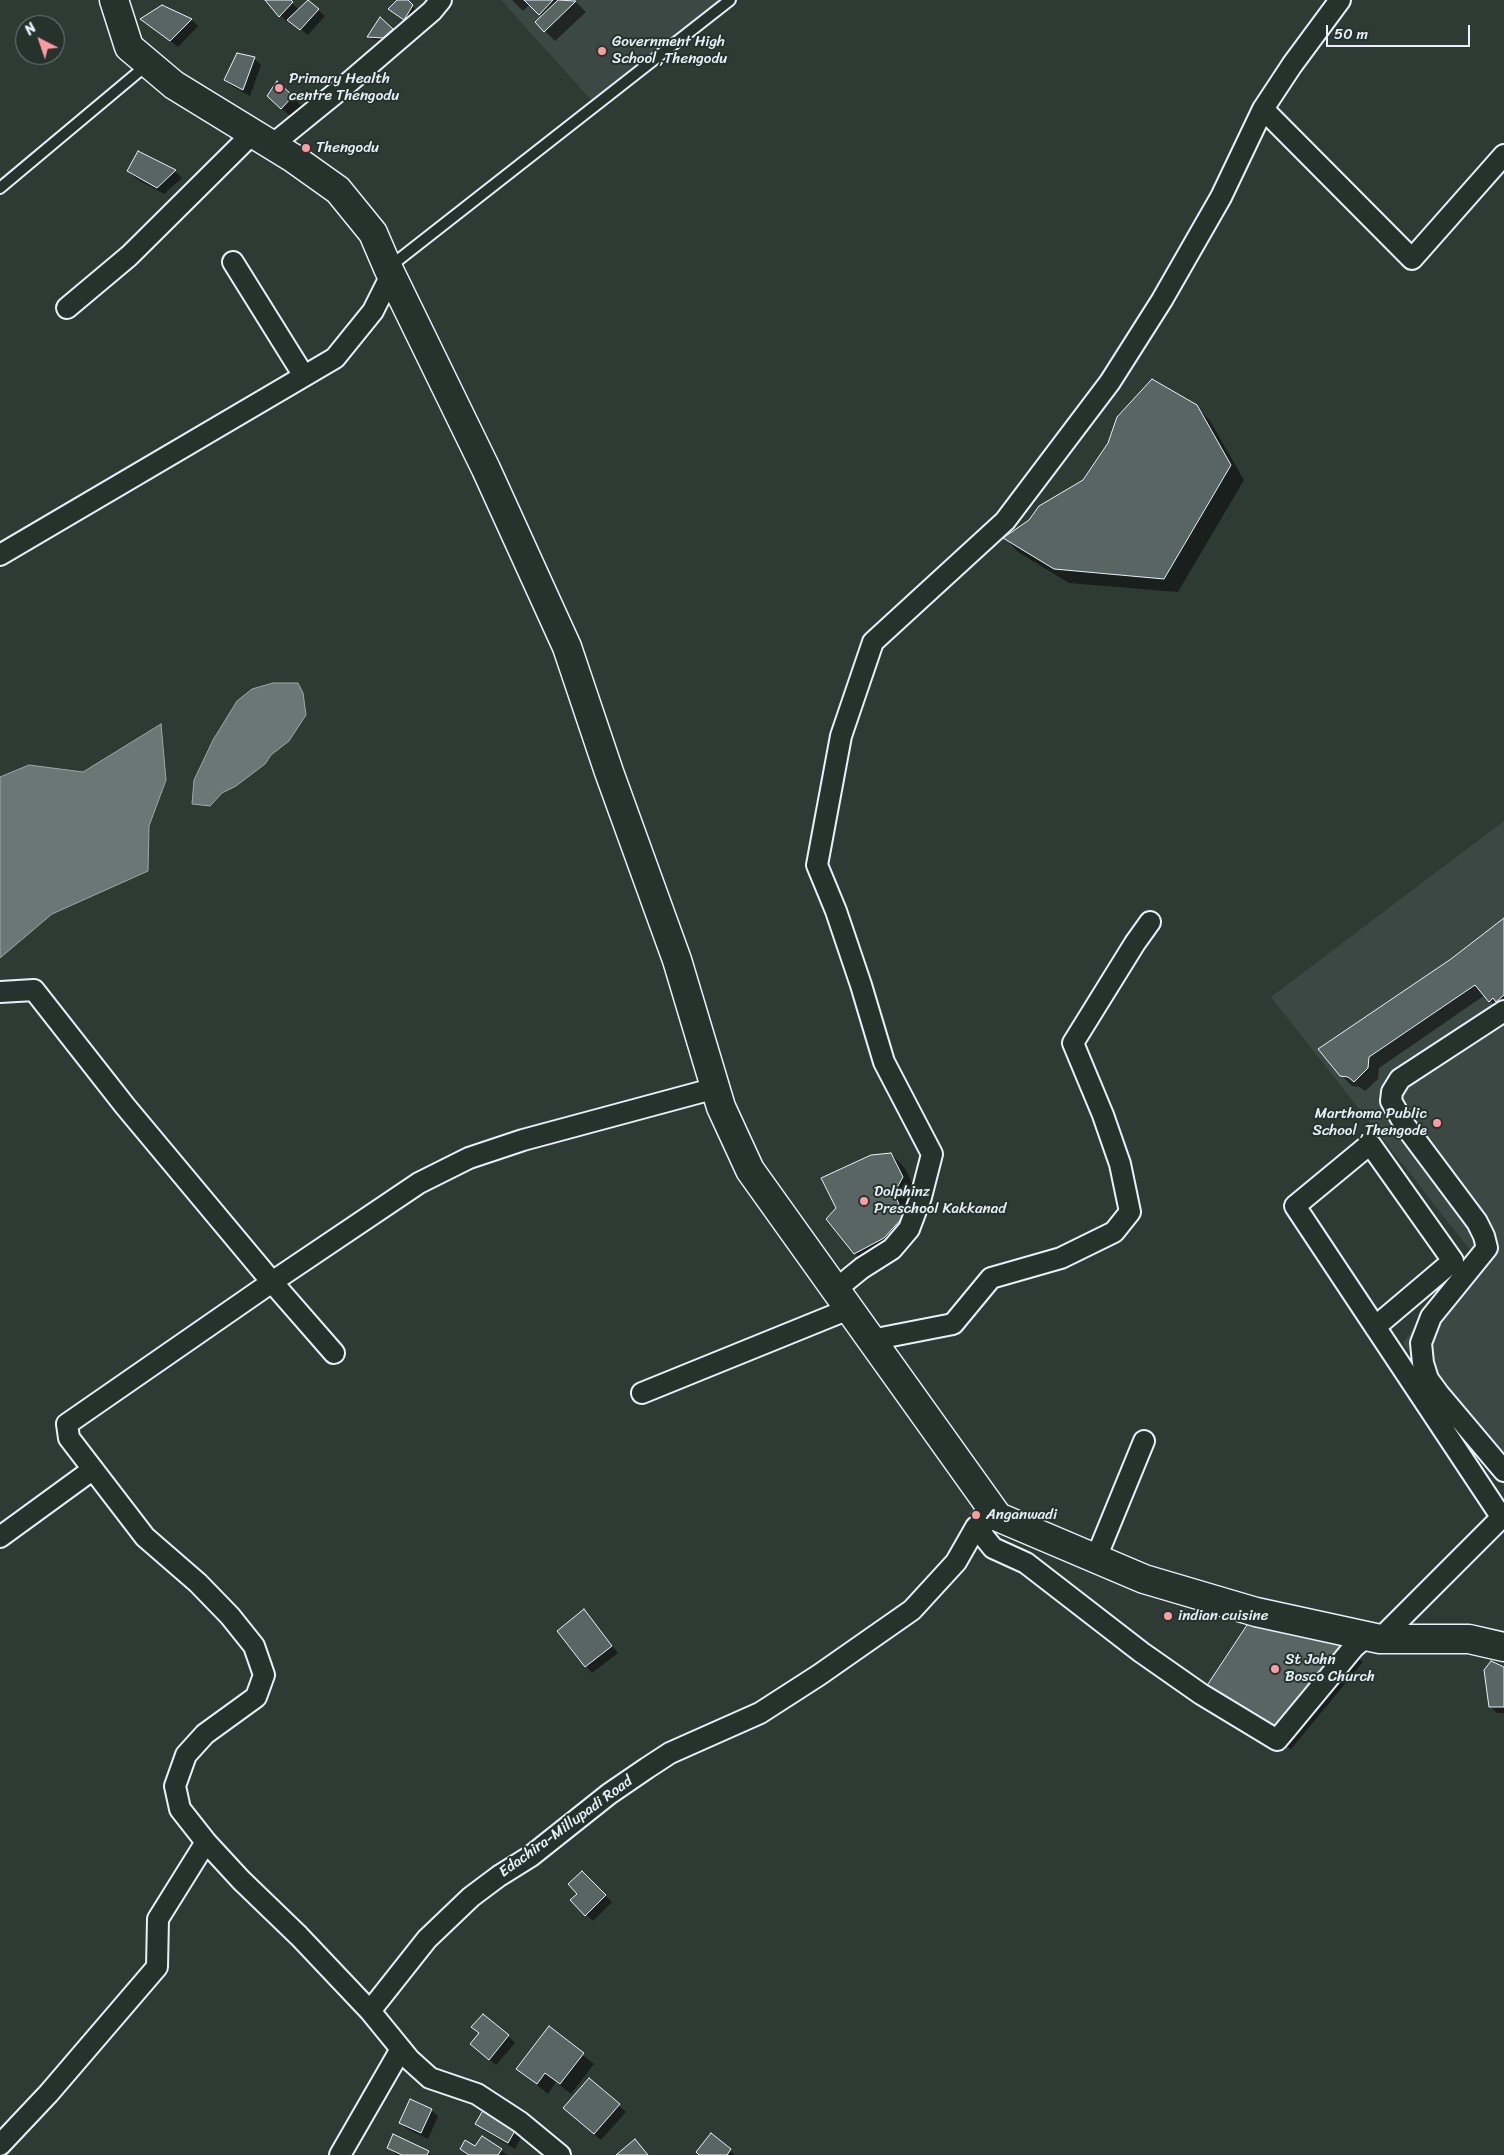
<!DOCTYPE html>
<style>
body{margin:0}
#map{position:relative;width:1504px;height:2155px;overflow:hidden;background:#2e3b35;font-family:Sriracha,sans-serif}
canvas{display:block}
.north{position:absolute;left:15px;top:15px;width:50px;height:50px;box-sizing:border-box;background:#26332d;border:1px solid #747f7e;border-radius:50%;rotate:319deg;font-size:14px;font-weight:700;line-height:20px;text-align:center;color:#e8f1f8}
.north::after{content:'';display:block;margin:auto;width:18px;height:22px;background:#ff9aa2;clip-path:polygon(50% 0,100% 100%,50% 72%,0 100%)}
.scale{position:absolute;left:1326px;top:25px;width:144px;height:22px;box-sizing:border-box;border:2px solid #e8f1f8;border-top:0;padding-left:6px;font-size:15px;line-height:18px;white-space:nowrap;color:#e8f1f8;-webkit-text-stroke:4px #26332d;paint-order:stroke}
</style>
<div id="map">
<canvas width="1504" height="2155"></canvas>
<div class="north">N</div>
<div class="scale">50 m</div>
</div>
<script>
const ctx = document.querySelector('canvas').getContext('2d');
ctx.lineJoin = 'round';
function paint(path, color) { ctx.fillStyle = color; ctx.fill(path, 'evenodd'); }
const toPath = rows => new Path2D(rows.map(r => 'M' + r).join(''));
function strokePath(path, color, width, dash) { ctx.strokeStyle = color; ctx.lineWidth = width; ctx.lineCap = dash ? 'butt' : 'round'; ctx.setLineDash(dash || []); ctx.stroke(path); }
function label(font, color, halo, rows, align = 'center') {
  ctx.font = font + ' Sriracha,sans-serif'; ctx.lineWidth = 4; ctx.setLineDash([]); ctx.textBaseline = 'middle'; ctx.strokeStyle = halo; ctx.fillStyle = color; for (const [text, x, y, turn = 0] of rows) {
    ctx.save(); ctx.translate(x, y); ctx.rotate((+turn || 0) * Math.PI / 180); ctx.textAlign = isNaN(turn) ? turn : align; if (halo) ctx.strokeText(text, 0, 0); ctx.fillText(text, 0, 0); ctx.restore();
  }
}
const built = toPath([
 [501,0,723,0,593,102],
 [1504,821,1504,1486,1403,1343,1470,1250,1271,997]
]);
const water = toPath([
 [273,683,298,683,303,693,306,715,289,741,271,755,265,764,236,786,222,793,210,806,192,804,194,780,213,740,237,701,252,689,273,683],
 [161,724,166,780,149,826,148,871,52,914,0,958,0,777,29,765,83,772,161,724]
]);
const shadow = toPath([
 [267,0,289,0,299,10,308,1,325,16,308,35,289,20,287,22],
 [399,0,406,0,415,9,407,22,392,12],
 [512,0,574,0,586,12,555,41,536,22,542,16,530,4,523,11],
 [162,6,192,20,198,26,178,47,142,19],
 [381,19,395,33,386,41,371,39,369,36],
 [254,58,261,65,250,96,232,86,226,80],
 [278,83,313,117,303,128,268,96],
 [138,153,175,171,182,178,164,194,135,178,128,171],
 [1196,406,1210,421,1244,480,1178,592,1069,583,1018,552,1005,538,1084,481],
 [1504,919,1504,1008,1500,1011,1485,995,1379,1068,1378,1079,1365,1091,1360,1087,1352,1086,1341,1075,1452,960],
 [891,1154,905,1168,916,1192,917,1231,869,1267,855,1253,828,1219],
 [584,1611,618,1653,592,1673,586,1666],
 [1349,1648,1363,1662,1291,1749,1219,1704],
 [1504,1669,1504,1713,1497,1713,1490,1706],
 [582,1872,612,1902,593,1921,572,1900,579,1894],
 [473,2027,508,2036,515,2043,496,2065,478,2050,480,2034],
 [549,2028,594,2064,571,2094,556,2082,548,2094,518,2069],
 [589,2079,626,2112,601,2140,572,2114],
 [431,2110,438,2116,428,2139,407,2129,400,2123],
 [477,2123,527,2127,515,2149,483,2130],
 [711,2135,730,2150,735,2155,700,2155],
 [388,2147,428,2152,431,2155,397,2155],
 [475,2148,501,2150,507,2155,468,2155,461,2149]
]);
const building = toPath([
 [265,0,291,0,293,2,279,17,265,0],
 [308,0,319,9,300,30,287,20,308,0],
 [397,0,408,0,413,5,404,20,388,9,397,0],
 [524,0,553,0,539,15,524,0],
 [558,0,576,1,544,32,535,22,558,0],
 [162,5,192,19,170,41,140,19,162,5],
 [380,17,393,29,383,38,367,37,380,17],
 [237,53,255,57,243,90,224,80,237,53],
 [277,81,293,96,281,109,267,96,277,81],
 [138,151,176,170,157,188,127,171,138,151],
 [1152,379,1197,405,1231,465,1164,579,1054,569,1003,538,1029,520,1039,506,1083,480,1108,443,1117,417,1152,379],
 [1504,918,1504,995,1496,1002,1493,998,1489,1002,1475,985,1369,1057,1368,1068,1354,1082,1348,1077,1340,1076,1318,1049,1451,959,1504,918],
 [891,1153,903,1177,894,1193,904,1216,884,1238,854,1254,826,1219,836,1208,821,1178,871,1155,891,1153],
 [975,1508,982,1516,978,1521,970,1514,975,1508],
 [584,1609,612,1646,585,1667,557,1631,584,1609],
 [1251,1619,1350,1647,1277,1736,1204,1690,1251,1619],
 [1491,1661,1504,1667,1504,1707,1489,1707,1484,1670,1491,1661],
 [582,1871,606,1895,585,1916,570,1900,577,1894,568,1884,582,1871],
 [483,2014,509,2035,489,2060,470,2044,479,2033,471,2027,483,2014],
 [549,2026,584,2053,560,2084,545,2073,537,2084,516,2069,549,2026],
 [589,2078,620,2104,594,2134,563,2108,589,2078],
 [410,2099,432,2109,421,2133,399,2123,410,2099],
 [489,2100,521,2120,508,2143,475,2124,489,2100],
 [711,2133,731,2149,727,2155,699,2155,696,2152,711,2133],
 [393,2134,429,2151,427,2155,402,2155,387,2148,393,2134],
 [482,2136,502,2149,498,2155,469,2155,460,2149,465,2140,475,2146,482,2136],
 [635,2139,648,2155,616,2155,635,2139]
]);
const service = toPath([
 [0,188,148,64],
 [388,268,730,0]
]);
const minor = toPath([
 [1263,109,1412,259,1504,155],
 [272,145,347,84,432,11,441,0],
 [233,262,304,376],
 [67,308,129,256,252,134],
 [0,555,335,358,373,311,391,275],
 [0,992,34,990,125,1106,272,1282,334,1353],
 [1504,1011,1400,1079,1392,1092,1391,1101,1406,1127,1477,1222,1484,1236,1487,1248,1431,1317,1421,1343,1423,1363,1428,1379,1439,1394,1504,1471],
 [835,1290,862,1268,892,1249,909,1229,921,1197,932,1154,884,1062,861,985,836,911,817,865,841,736,873,642,1005,521,1110,382,1162,300,1221,197,1263,109,1292,65,1340,0],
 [1375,1327,1453,1261,1370,1144,1295,1206,1502,1518],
 [871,1340,953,1324,991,1278,1061,1258,1114,1232,1130,1212,1120,1164,1103,1115,1073,1043,1135,943,1150,922],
 [642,1393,849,1309],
 [987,1522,976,1527,993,1548,1026,1563,1141,1652,1201,1694,1277,1740,1354,1647,1367,1636],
 [0,1537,92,1470],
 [1096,1558,1144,1441],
 [1380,1639,1504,1515],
 [370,2011,299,1936,241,1880,206,1842,180,1809,175,1786,186,1755,205,1734,256,1697,264,1675,254,1646,230,1616,198,1583,145,1537,69,1438,67,1424,272,1282,419,1183,469,1158,523,1140,716,1088],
 [0,2145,49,2093,157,1967,158,1919,206,1842],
 [340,2155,401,2049],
 [560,2155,520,2122,477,2094,430,2078,410,2060,370,2011,427,1939,471,1897,499,1876,531,1856,609,1794,647,1768,670,1753,760,1713,819,1675,912,1610,956,1562,976,1527]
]);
const secondary = toPath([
 [114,0,129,47,174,85,293,158,338,190,373,233,388,268,486,469,567,647,609,772,677,960,721,1107,750,1170,998,1517,1144,1579,1256,1612,1380,1639,1469,1639,1504,1647]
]);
const markers = [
 [602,51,5,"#ff9aa2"],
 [279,88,5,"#ff9aa2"],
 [306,148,5,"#ff9aa2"],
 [1437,1123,5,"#ff9aa2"],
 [864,1201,5,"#ff9aa2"],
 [976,1515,5,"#ff9aa2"],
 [1168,1616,5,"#ff9aa2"],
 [1275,1669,5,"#ff9aa2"]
];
const poiNames = [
 ["Government High",612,42],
 ["School ,Thengodu",612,59],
 ["Primary Health",289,79],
 ["centre Thengodu",289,96],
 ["Thengodu",316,148],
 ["Marthoma Public",1427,1114,"right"],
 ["School ,Thengode",1427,1131,"right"],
 ["Dolphinz",874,1192],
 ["Preschool Kakkanad",874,1209],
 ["Anganwadi",986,1515],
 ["indian cuisine",1178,1616],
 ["St John",1285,1660],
 ["Bosco Church",1285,1677]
];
const streetNames = [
 ["Edachira-Millupadi Road",566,1827,-36]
];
paint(built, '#3b4843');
paint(water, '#6b7775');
strokePath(water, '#9da8a9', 1);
paint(shadow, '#0007');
paint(building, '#596563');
strokePath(building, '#e8f1f8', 1);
strokePath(service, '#e8f1f8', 14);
strokePath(minor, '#e8f1f8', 24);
strokePath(secondary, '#e8f1f8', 31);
strokePath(service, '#26332d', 10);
strokePath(minor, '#26332d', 20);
strokePath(secondary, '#26332d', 28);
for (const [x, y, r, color] of markers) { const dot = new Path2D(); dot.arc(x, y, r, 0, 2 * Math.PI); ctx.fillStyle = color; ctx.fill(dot); strokePath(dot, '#26332d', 2); }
label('15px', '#e8f1f8', '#26332d', poiNames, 'left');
label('15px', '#e8f1f8', '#26332d', streetNames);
</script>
